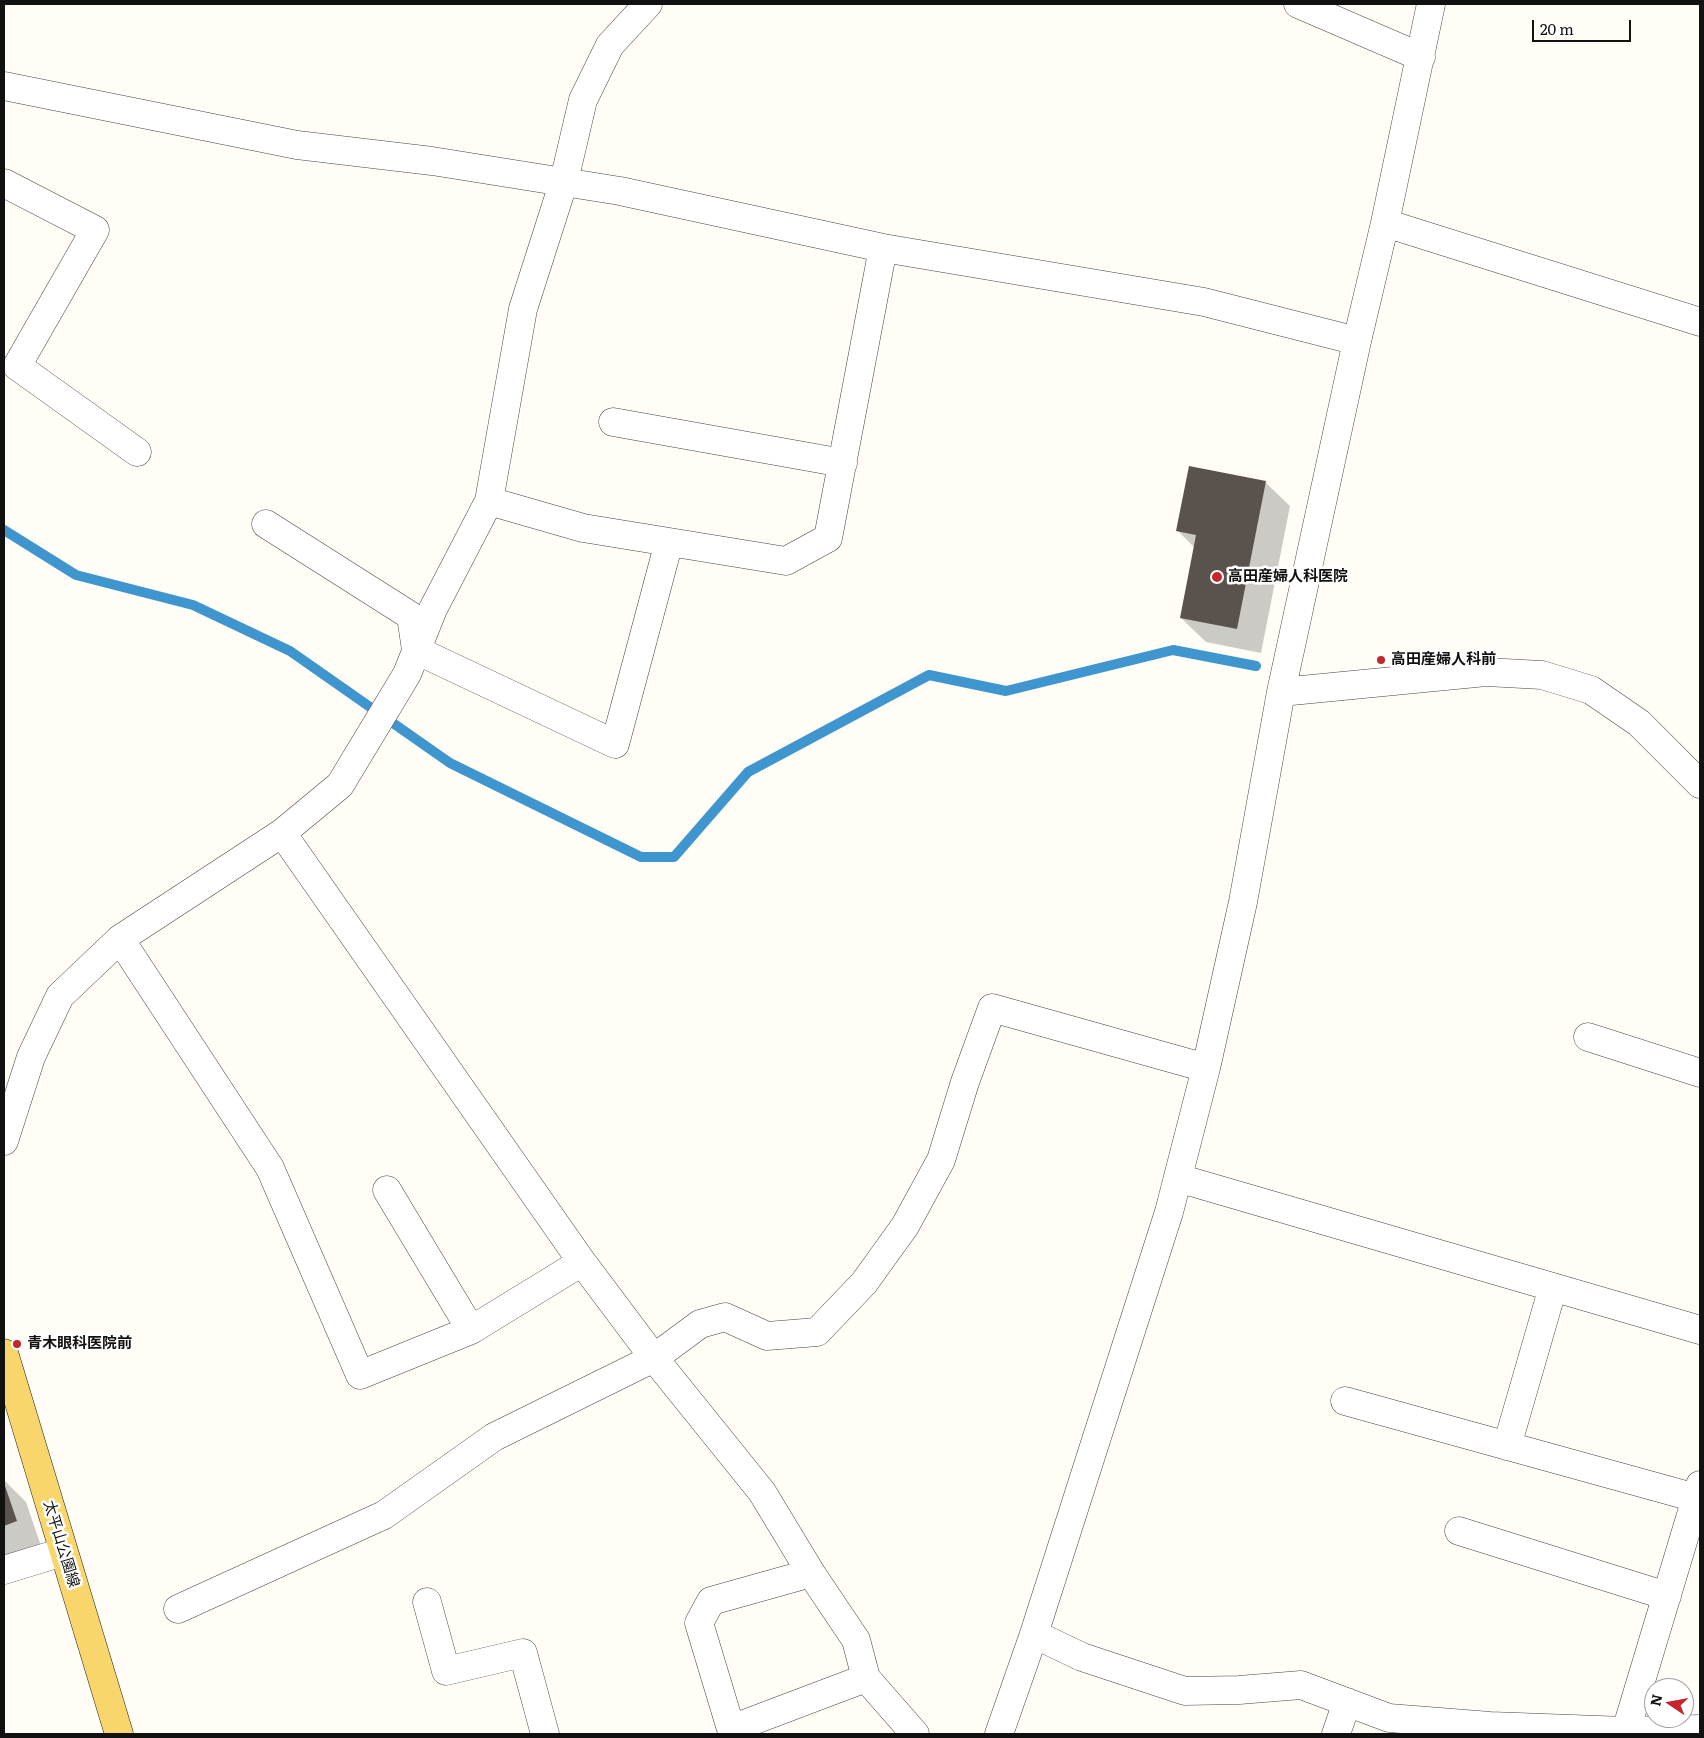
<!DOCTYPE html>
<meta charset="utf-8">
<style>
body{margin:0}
#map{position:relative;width:1704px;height:1738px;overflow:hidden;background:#fffdf5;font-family:Literata,serif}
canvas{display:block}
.frame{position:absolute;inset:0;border:5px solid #111;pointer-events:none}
.north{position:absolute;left:1644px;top:1678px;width:50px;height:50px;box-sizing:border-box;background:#fff;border:1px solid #a0a0a0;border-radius:50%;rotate:282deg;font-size:14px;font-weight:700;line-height:20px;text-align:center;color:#111}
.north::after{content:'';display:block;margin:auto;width:18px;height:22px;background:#c4262e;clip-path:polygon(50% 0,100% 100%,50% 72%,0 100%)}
.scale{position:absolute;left:1532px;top:20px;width:99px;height:22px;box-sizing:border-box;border:2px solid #111;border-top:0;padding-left:6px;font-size:15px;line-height:18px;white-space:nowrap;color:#111;-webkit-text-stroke:4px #fff;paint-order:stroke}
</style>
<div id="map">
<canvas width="1704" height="1738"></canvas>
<div class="frame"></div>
<div class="north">N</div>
<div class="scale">20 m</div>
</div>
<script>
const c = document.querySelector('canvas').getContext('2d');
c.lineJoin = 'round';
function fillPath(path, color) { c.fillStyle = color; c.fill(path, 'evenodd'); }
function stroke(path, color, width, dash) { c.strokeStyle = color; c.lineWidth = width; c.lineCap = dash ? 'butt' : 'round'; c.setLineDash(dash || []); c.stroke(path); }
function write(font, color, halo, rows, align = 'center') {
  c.font = font + ' Literata,"Noto Sans JP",serif'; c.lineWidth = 5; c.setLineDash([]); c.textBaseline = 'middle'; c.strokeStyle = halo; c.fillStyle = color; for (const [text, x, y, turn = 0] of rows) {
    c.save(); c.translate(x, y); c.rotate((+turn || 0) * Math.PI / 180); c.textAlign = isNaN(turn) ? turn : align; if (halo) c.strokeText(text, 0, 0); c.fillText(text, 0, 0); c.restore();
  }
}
fillPath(new Path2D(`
 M1265,482L1290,506L1261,653L1206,642L1181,618L1195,548L1178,531Z
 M4,1480L26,1502L41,1546L4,1559Z`), '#0003');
stroke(new Path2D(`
 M4,530L76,575L193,605L290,651L450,763L641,857H674L748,772L929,675L1006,691L1173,650L1256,666`), '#3f96cf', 10);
fillPath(new Path2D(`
 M1189,466L1266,481L1237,629L1180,618L1196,535L1176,531Z
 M4,1483L17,1521L4,1526Z`), '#5a524d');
const minor = new Path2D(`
 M1298,4L1421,57
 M4,86L297,145L432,161L620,191L883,248L1204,302L1357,341
 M4,183L95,230L17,366L137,452
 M1385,223L1700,322
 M613,422L843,463
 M489,501L583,528L786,561L828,538L883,248
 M266,524L411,616L416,650L615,744L669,542
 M1281,692L1486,672L1542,675L1591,690L1639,723L1700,784
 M282,833L340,785L407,674L433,609L489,501L523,309L564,181L583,100L610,45L648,4
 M120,939L270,1168L360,1375L471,1330L582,1262
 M1588,1037L1700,1073
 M4,1141L31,1057L60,996L120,939L282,833L582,1262L654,1358L762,1492L811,1573L856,1640L866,1678L915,1734
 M1178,1178L1700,1330
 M387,1190L471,1330
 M1345,1401L1696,1498
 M1507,1446L1553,1287
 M1459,1531L1667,1596
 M4,1570L63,1552
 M811,1573L711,1601L699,1623L731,1729L866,1678
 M427,1602L446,1671L523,1653L545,1734
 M178,1609L384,1515L494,1437L654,1358L700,1324L725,1317L767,1336L817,1332L864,1283L905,1226L941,1160L965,1082L992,1008L1206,1068
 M1034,1634L1082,1657L1185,1691L1239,1690L1301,1685L1389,1718L1490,1726L1626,1731L1700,1729
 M999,1734L1034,1634L1169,1212L1206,1068L1243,902L1281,692L1357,341L1385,223L1431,4
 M1336,1734L1347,1702
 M1625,1734L1700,1485`);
const major = new Path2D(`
 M4,1353L119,1734`);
stroke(minor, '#444', 29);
stroke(major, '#222', 29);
stroke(minor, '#fff', 28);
stroke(major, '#f9d66b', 28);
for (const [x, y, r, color] of [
 [1217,577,6,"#c4262e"],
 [1381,660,5,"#c4262e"],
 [17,1344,5,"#c4262e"]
]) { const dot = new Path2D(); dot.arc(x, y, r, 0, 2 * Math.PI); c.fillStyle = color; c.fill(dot); stroke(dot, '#fff', 2); }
write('bold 15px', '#111', '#fff', [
 ["高田産婦人科医院",1228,577],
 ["高田産婦人科前",1391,660],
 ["青木眼科医院前",27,1344]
], 'left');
write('15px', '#111', '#fff', [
 ["太平山公園線",61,1544,73]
]);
</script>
